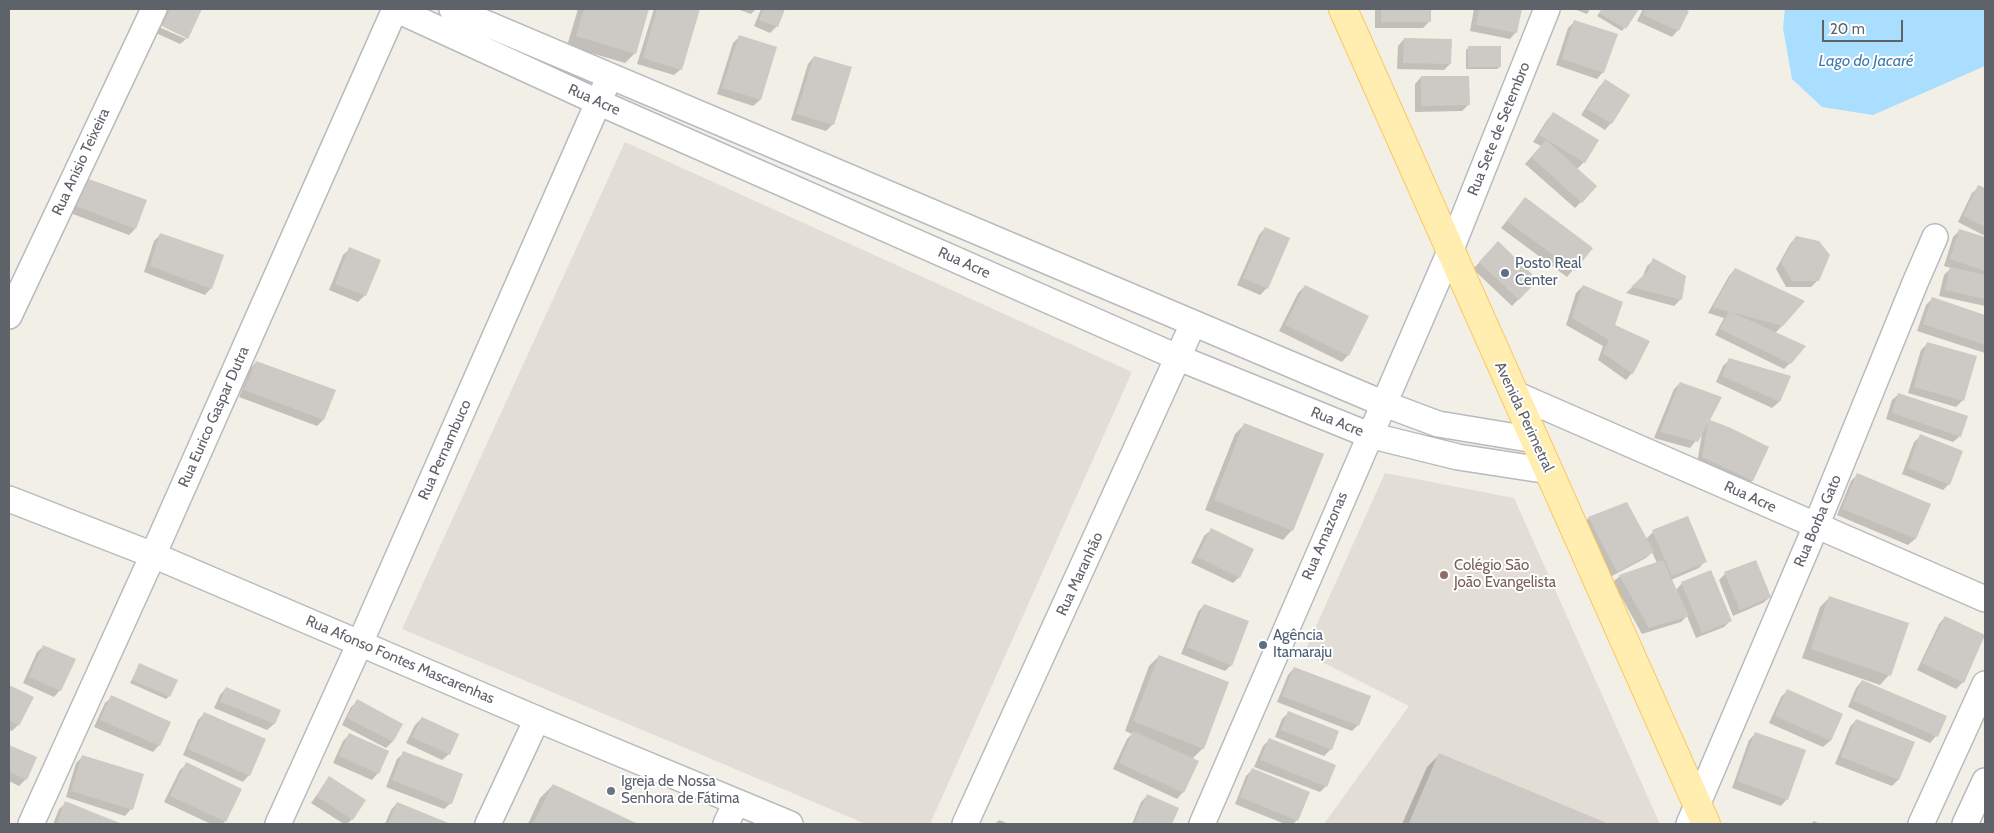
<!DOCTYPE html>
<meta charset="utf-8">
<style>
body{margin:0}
#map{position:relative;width:1994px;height:833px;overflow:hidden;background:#f2efe7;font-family:Cabin,sans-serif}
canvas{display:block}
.frame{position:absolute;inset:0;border:10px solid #5e6369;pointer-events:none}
.scale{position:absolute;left:1822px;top:20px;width:81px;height:22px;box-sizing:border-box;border:2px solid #5e6369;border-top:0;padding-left:6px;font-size:15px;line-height:18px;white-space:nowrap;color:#5e6369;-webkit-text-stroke:4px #fff;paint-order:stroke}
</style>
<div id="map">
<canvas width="1994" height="833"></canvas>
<div class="frame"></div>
<div class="scale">20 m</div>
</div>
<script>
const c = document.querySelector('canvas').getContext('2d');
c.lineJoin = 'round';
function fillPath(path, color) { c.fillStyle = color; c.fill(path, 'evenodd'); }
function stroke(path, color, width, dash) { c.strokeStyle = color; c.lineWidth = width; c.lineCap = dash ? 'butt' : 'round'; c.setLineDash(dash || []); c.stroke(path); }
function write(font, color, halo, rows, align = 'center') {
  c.font = font + ' Cabin,sans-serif'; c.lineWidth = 4; c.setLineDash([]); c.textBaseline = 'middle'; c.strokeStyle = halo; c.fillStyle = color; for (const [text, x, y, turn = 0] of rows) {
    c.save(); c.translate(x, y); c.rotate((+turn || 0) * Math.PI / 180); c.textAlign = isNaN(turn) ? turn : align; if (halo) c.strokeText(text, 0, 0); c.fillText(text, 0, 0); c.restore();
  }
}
fillPath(new Path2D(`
 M625,142L1132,372L930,824H866L402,629Z
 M1385,473L1514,498L1659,822L1658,824H1324L1409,706L1304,653Z`), '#e2ded6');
fillPath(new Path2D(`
 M1785,9H1985V66L1873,115L1822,107L1792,79L1783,28Z`), '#aadeff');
fillPath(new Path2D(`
 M168,9H201L186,39V36L160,24Z
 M578,9H648L635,53L625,63L567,46Z
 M654,9H698L681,69L674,75L637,64Z
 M737,9H756L751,14Z
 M761,9H784L777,26L770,33L754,26Z
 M1375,9H1429V22L1423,28H1375Z
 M1474,9H1521L1516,32L1510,39L1470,31Z
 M1574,9H1590L1587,14Z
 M1602,9H1638L1622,31L1597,16Z
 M1643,9H1681L1687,11L1678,30L1672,37L1637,21Z
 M1575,21L1603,72L1597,79L1556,65L1568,28Z
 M159,27L186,39L180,44L156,33Z
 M739,37L776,48L760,100L753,106L717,94L733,43Z
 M1404,39L1450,64L1444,70L1397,69L1398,46Z
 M1469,47L1500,67L1497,69H1466V50Z
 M814,57L833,124L826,131L791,120L808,64Z
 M1421,77L1469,104L1462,111L1415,112V84Z
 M1605,81L1611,123L1605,130L1581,115L1599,87Z
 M1553,114L1597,141L1584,162L1577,169L1581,202L1575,208L1525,164L1541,146L1533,142L1547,120Z
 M86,179L135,229L129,235L70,213Z
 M1979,187L1984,189L1985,187V236L1958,222L1972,193Z
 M1525,198L1591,248L1567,277L1501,228Z
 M1265,228L1267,288L1260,295L1237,285L1259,235Z
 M1960,230L1985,238V306L1939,296L1944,275L1951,268L1944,266L1953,237Z
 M160,235L211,288L205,295L144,272L154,241Z
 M1796,237L1818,280L1811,287H1786L1776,269L1790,244Z
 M1498,243L1537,280L1512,306L1473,269Z
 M350,249L365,295L358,302L329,290L343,255Z
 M1654,260L1684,277L1680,300L1674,306L1626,293L1642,278L1647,266Z
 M1735,269L1782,326L1775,333L1790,363L1784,369L1715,335L1724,318L1708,313L1729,276Z
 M1305,286L1348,355L1342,362L1279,331L1298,293Z
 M1583,286L1613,325L1648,342L1632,373L1626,380L1598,360L1603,346L1566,325L1576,293Z
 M1932,299L1985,316V353L1917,331L1926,305Z
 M1927,344L1963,400L1956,407L1908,393L1921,350Z
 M1730,359L1789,377L1779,402L1772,408L1716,382L1723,366Z
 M256,362L323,420L317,426L239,397L250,369Z
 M1680,383L1708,421L1767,447L1752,481L1745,487L1697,464L1702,433L1690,448L1654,438L1674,389Z
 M1899,394L1960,436L1953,442L1886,419L1892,400Z
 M1245,424L1292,530L1283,540L1205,510L1235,434Z
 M1921,436L1949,484L1943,490L1902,474L1914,442Z
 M1858,474L1929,504L1915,539L1908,545L1837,515L1851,481Z
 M1589,518L1646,539L1653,532L1705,561L1699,568L1671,580L1676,590L1682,583L1731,620L1724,627L1696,638L1687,616L1681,622L1642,634L1613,582L1620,576L1657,563L1652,552L1646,558L1610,577L1582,524Z
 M1211,530L1239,577L1233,583L1191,563L1204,536Z
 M1725,574L1770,597L1763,603L1733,616L1719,580Z
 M1830,597L1889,675L1880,685L1802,658L1820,607Z
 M1204,605L1231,665L1225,671L1181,654L1198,612Z
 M1945,617L1963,682L1956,689L1917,670L1939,624Z
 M44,646L60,690L54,697L23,683L37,652Z
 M1159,656L1203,748L1192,759L1183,792L1177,799L1113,769L1127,739L1132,734L1125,731L1149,666Z
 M140,665L169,696L166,699L130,683Z
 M1294,668L1358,725L1352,731L1277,702L1288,675Z
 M1862,681L1936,736L1930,743L1848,707L1856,688Z
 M9,686L32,698L18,725L12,731L9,730Z
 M226,688L279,711L274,724L267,730L214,708L220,695Z
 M1787,691L1841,715L1830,741L1823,747L1769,723L1781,697Z
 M112,697L159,745L153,752L94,727L105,703Z
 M358,701L401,725L392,742L386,748L342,725L351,707Z
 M205,713L249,775L243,782L183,755L198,720Z
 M1288,713L1331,749L1324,756L1275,737L1282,719Z
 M422,718L449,754L442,760L406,743L415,725Z
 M1856,720L1913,743L1898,780L1892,786L1835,764L1850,727Z
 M1756,733L1787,799L1781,806L1732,788L1749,740Z
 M349,735L378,773L372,780L333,763L343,741Z
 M1269,740L1326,786L1320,792L1254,767L1263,746Z
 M9,746L35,758L26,779L19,786L9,781Z
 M404,753L451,803L444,809L386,787L397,759Z
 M1439,755L1605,824H1402L1427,767Z
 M83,756L131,809L125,816L66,797L76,763Z
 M187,764L241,790L223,824H211L164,802L180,770Z
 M1252,770L1297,820L1293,824H1285L1235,804L1246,776Z
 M330,777L352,819L347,824H344L311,803Z
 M553,785L635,824H528L540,798Z
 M1147,796L1178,808L1171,824H1132L1141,802Z
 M66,803L119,824H53L59,809Z
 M397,803L447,824H385L391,810Z
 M999,820L1009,824H995Z
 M1814,821L1820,824H1811Z`), '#0003');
fillPath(new Path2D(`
 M170,9H202L188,39L162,26Z
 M584,9H649L636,54L576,36Z
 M657,9H700L682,70L643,58Z
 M764,9H785L778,27L759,20Z
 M1381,9H1431V22H1381Z
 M1479,9H1522L1517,33L1476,25Z
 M1602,9H1639L1626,29L1599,13Z
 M1645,9H1684L1689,11L1679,31L1643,15Z
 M1574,20L1618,34L1604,73L1562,59Z
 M739,35L777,47L761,100L722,88Z
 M1404,38L1452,39L1451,64L1403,63Z
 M1468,46H1501V67H1468Z
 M814,56L852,67L834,125L796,114Z
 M1421,76H1469L1470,105L1421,106Z
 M1605,79L1630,95L1612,124L1587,109Z
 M1553,112L1599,140L1585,163L1539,135Z
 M1546,140L1597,186L1582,203L1531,157Z
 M86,178L147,200L136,229L75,206Z
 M1978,185L1985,188V227L1963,216Z
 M1525,197L1593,248L1575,271L1507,221Z
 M1265,227L1290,238L1268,289L1243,278Z
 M1959,229L1985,237V271L1950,259Z
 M160,233L224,255L212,289L150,266Z
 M1796,236L1819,241L1830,255L1819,281H1792L1781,262Z
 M1498,241L1538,280L1519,300L1479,262Z
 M349,247L381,260L366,296L335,284Z
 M1653,258L1686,276L1682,300L1631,287L1648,271Z
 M1950,267L1985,275V299L1945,290Z
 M1735,268L1805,301L1783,326L1713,307Z
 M1305,285L1369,316L1349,356L1285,325Z
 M1583,285L1623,302L1615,325L1650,341L1633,374L1603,353L1609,340L1572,318Z
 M1932,297L1985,315V345L1923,324Z
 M1729,311L1806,346L1791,364L1720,329Z
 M1927,342L1977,356L1964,401L1914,387Z
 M1729,358L1791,376L1780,402L1722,376Z
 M256,361L336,390L324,420L244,390Z
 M1680,382L1722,397L1710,420L1731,428L1769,447L1753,481L1702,457L1708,423L1698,442L1660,432Z
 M1898,393L1968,416L1961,437L1892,413Z
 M1244,423L1324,454L1293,531L1214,500Z
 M1920,434L1963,451L1950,485L1908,468Z
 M1857,473L1931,504L1916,539L1842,509Z
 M1627,502L1654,552L1617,572L1588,517Z
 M1688,516L1707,562L1672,576L1652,530Z
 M1211,528L1254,549L1240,578L1197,557Z
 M1663,560L1689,616L1649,628L1619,575Z
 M1756,560L1771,597L1740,610L1724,572Z
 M1711,570L1732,621L1702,633L1681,582Z
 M1829,596L1909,623L1891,676L1811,649Z
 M1204,604L1249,621L1232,666L1187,647Z
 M1945,616L1985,635L1964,683L1922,663Z
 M43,645L76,659L61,691L29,677Z
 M1159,655L1229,682L1204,749L1133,721Z
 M139,663L178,680L170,697L132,680Z
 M1294,667L1371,696L1359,726L1282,696Z
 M1862,680L1947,716L1938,737L1853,701Z
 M9,685L34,697L19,726L9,720Z
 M226,687L281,710L275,724L220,702Z
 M1787,689L1843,714L1831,741L1775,716Z
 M111,695L171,722L160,746L100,720Z
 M357,699L403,724L393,742L347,718Z
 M1288,711L1339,731L1332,750L1281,730Z
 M204,712L266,739L250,776L188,749Z
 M422,717L459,734L450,755L412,737Z
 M1856,719L1915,742L1899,780L1841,757Z
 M1133,731L1199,761L1184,793L1119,763Z
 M1755,732L1806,750L1788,800L1737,781Z
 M349,733L389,751L379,774L339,756Z
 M1269,738L1336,765L1327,787L1260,760Z
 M9,745L37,757L27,780L9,772Z
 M403,751L463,774L452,804L392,780Z
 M1439,753L1609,824H1413L1409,823Z
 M82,755L144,774L133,810L71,791Z
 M186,762L242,789L226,822L170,796Z
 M1252,768L1310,792L1298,821L1240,797Z
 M329,776L366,800L353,820L316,796Z
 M553,784L638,824H533Z
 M1147,794L1179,808L1172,824H1134Z
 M65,801L122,824L57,823Z
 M397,802L451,824H388Z`), '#cdc9c4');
const street = new Path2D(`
 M395,9L600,103L1179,358L1369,435L1458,457L1549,471
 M452,9L1382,403L1438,424L1535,440
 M9,316L154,9
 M1515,394L1985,599
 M9,499L153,555L537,719L790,824
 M31,824L153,555L395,9
 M278,824L360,643L605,87
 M488,824L537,719
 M726,824L736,802
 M965,824L1193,324
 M1202,824L1451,249L1547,9
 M1689,824L1816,526L1915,283L1935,237
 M1921,824L1985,684
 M1965,824L1985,781`);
const primary = new Path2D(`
 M1343,9L1706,824`);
stroke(street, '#b7babf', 28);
stroke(primary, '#fcc456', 30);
stroke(street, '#fff', 25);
stroke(primary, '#ffeeaf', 28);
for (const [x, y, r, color] of [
 [1505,273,5,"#5c6f8a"],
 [1444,575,5,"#8d6e63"],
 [1263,645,5,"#5c6f8a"],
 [611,791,5,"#6b7280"]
]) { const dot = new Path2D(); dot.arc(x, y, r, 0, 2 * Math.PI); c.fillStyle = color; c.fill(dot); stroke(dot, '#fff', 2); }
write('15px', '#5e6369', '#fff', [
 ["Rua Acre",594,100,24],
 ["Rua Sete de Setembro",1499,129,-68],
 ["Rua Anisio Teixeira",81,162,-65],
 ["Rua Acre",964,263,24],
 ["Rua Eurico Gaspar Dutra",214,417,-66],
 ["Avenida Perimetral",1524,417,65],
 ["Rua Acre",1337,422,22],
 ["Rua Pernambuco",445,450,-66],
 ["Rua Acre",1750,497,24],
 ["Rua Borba Gato",1818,521,-67],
 ["Rua Amazonas",1325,536,-67],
 ["Rua Maranhão",1080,574,-65],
 ["Rua Afonso Fontes Mascarenhas",400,660,23]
]);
write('15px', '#4e5e75', '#fff', [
 ["Posto Real",1515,264],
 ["Center",1515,281],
 ["Agência",1273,636],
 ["Itamaraju",1273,653]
], 'left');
write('15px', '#785e54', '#fff', [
 ["Colégio São",1454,566],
 ["João Evangelista",1454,583]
], 'left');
write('15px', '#5b616d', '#fff', [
 ["Igreja de Nossa",621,782],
 ["Senhora de Fátima",621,799]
], 'left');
write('italic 16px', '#3b7ab1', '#fff', [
 ["Lago do Jacaré",1866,61]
]);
</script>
